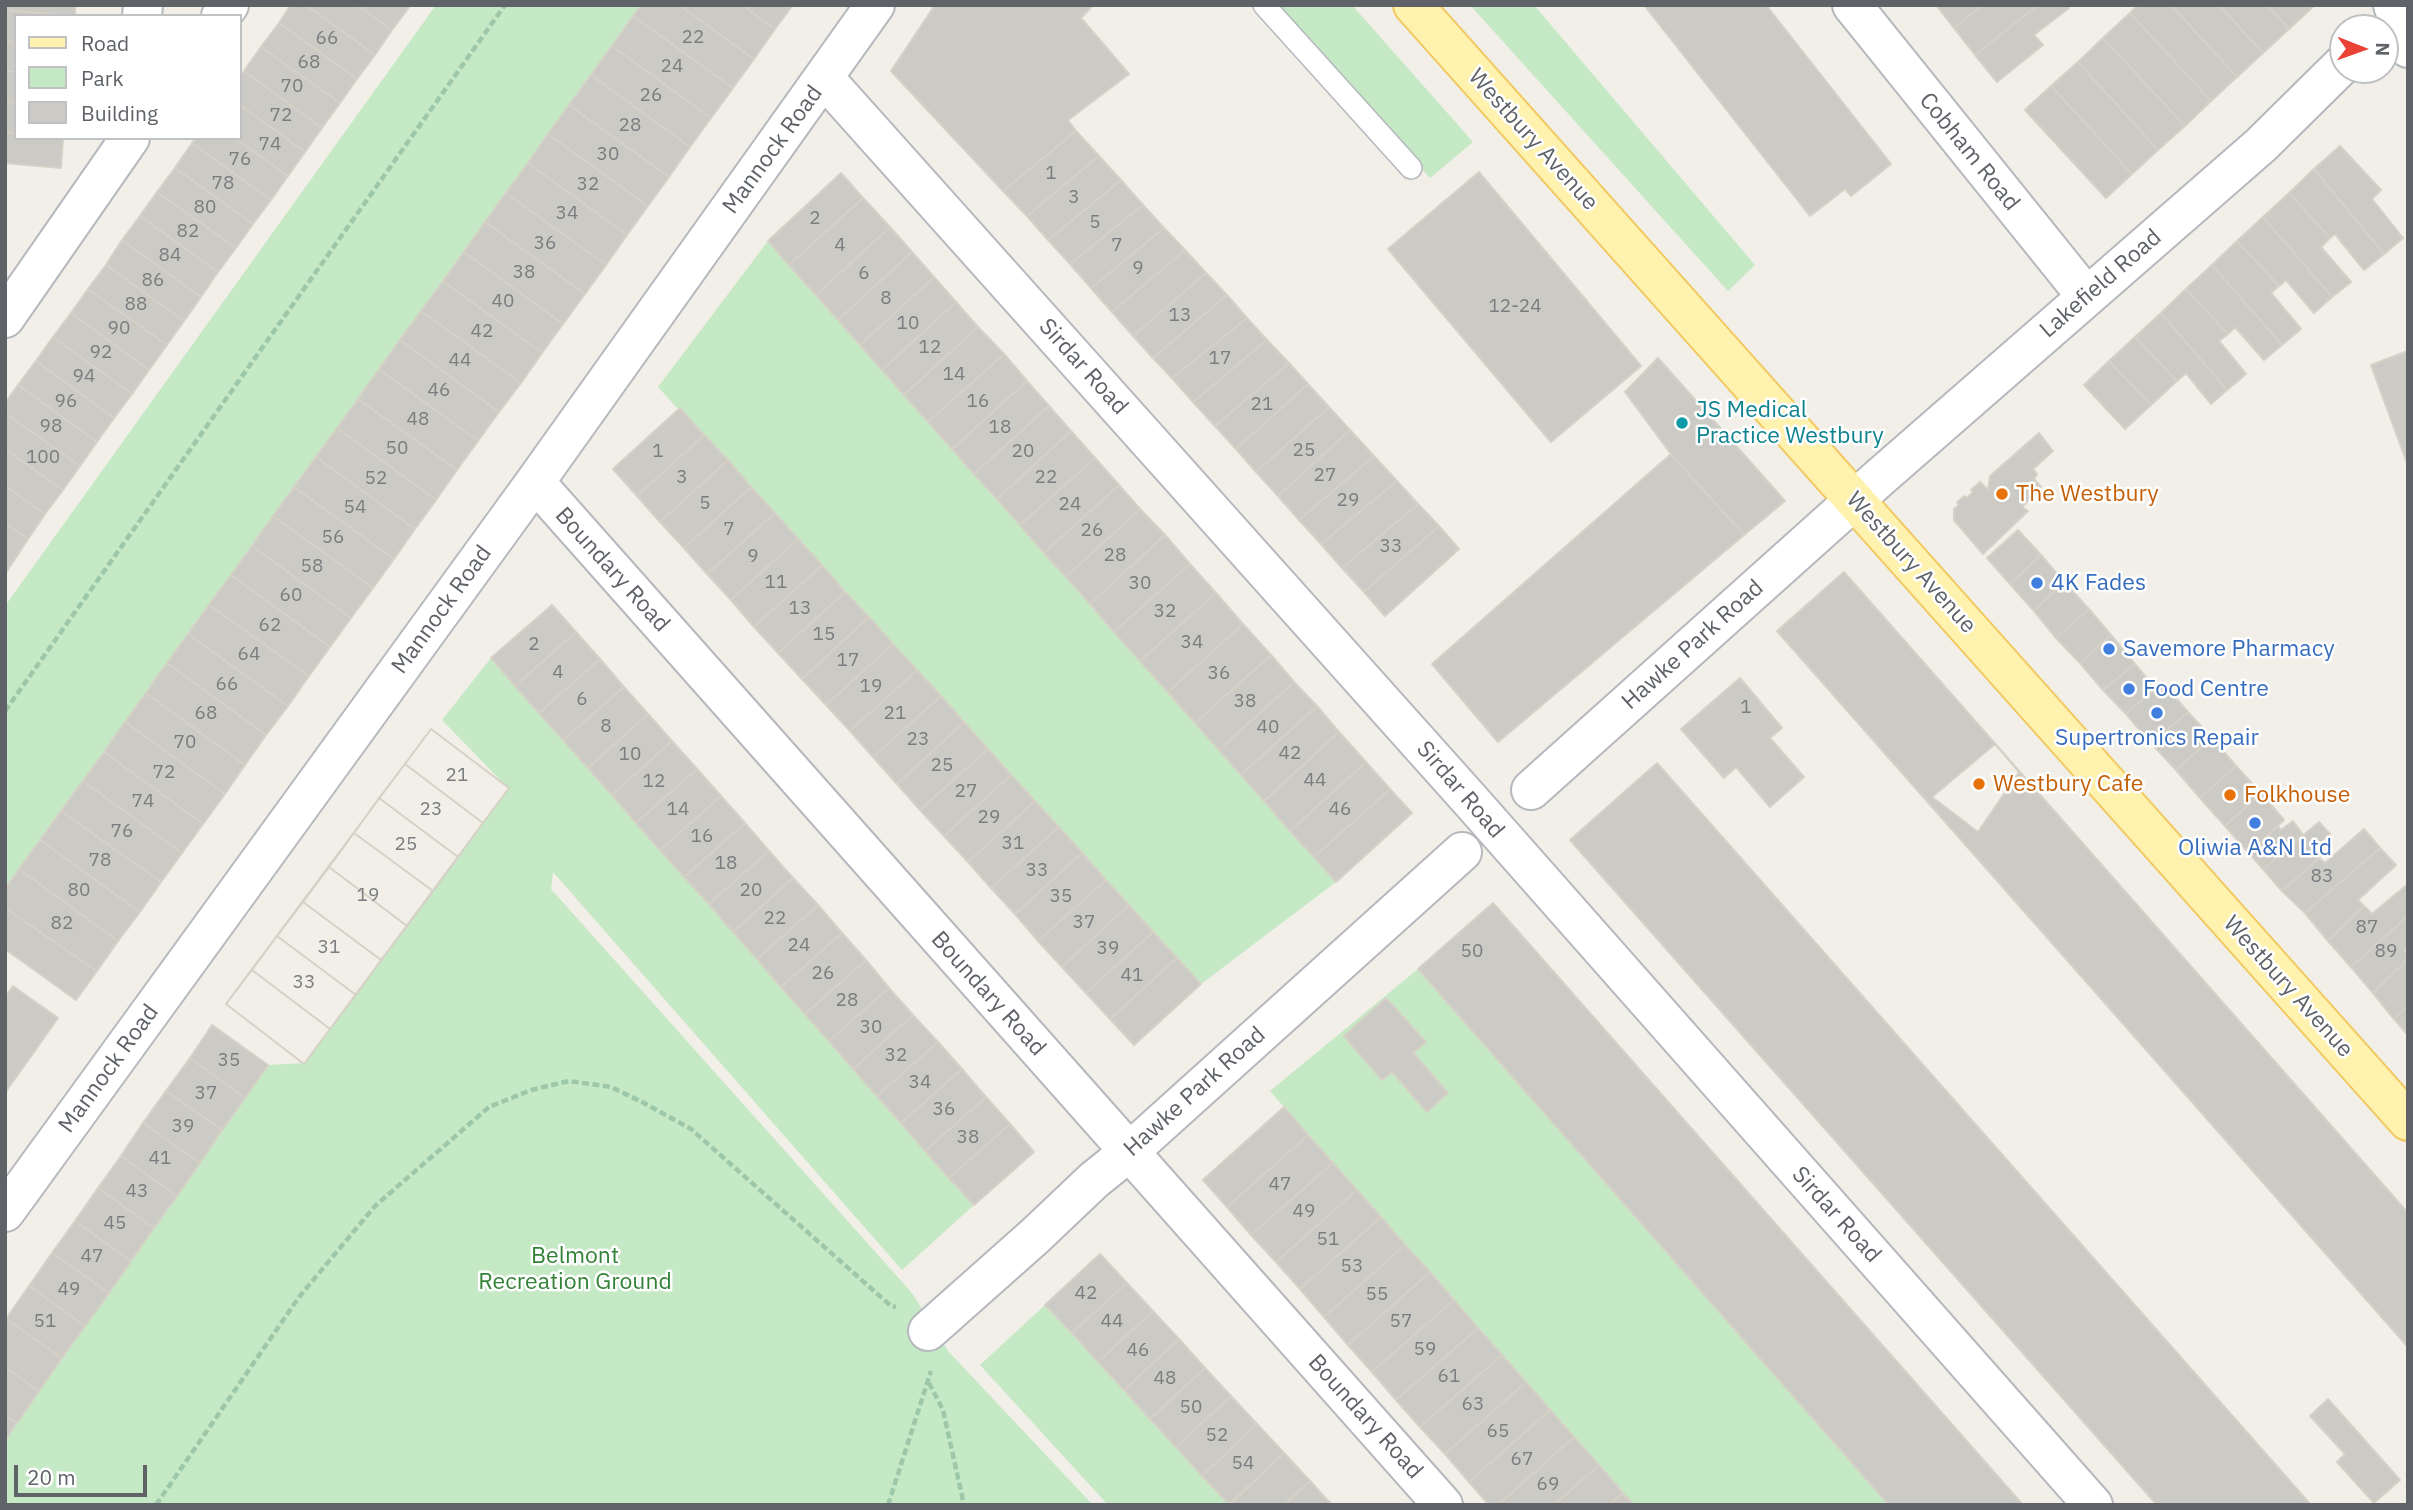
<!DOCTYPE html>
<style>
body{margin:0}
#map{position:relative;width:2413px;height:1510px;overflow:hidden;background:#f1efe8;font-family:"IBM Plex Sans",sans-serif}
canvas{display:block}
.frame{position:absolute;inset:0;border:7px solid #5f6368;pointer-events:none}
.legend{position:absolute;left:14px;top:14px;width:228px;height:126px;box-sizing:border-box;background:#fff;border:2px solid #bfc1c3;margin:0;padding:9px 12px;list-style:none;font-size:21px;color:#5f6368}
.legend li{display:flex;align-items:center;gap:14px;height:35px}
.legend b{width:35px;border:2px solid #bfc1c3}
.north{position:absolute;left:2329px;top:14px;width:70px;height:70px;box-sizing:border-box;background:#fff;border:2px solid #bfc1c3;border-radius:50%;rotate:91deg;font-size:19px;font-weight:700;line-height:28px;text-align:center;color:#5f6368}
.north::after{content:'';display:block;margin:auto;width:24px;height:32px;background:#ea4335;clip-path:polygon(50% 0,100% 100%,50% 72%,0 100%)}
.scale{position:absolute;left:14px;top:1465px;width:133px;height:32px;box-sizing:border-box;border:4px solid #5f6368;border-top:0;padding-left:9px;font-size:21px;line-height:24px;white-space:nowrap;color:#5f6368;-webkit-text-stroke:5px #fff;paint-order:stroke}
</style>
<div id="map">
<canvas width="2413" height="1510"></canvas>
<div class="frame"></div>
<ul class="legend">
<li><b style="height:9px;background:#fff2af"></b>Road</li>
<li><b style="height:19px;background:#c5e8c5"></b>Park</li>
<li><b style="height:19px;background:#cccac5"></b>Building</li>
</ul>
<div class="north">N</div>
<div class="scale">20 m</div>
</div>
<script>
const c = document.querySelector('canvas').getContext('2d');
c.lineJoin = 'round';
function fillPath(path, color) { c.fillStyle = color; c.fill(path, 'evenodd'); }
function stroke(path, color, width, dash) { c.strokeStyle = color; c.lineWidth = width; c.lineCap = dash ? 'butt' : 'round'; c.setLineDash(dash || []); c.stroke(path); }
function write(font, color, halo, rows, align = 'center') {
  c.font = font + ' "IBM Plex Sans",sans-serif'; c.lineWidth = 5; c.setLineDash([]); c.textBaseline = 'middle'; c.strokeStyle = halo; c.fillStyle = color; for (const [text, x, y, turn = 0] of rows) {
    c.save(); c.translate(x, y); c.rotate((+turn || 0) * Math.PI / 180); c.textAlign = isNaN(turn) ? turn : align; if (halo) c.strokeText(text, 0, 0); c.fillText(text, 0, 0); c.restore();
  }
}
fillPath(new Path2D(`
 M436,5H641L5,889V606Z
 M1277,5H1352L1473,142L1430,178Z
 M1470,5H1534L1755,265L1728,291Z
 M768,241L1336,882L1201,984L658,387Z
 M491,658L974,1205L902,1270L553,872L551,889L912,1293L948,1351L1093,1505H5V1439L268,1065L305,1063L509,789L442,720Z
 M1418,969L1889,1505H1634L1270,1091Z
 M1045,1305L1229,1505H1108L980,1365Z`), '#c5e8c5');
const building = new Path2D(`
 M5,5H75V16L5,10Z
 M291,5H306L375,55L357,79L279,23Z
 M306,5H357L392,30L375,55Z
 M357,5H408L410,6L392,30Z
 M641,5H679L754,59L733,88L633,16Z
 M679,5H742L775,29L754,59Z
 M742,5H793L775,29Z
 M935,5H1093L1081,18L1129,74L1068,120L1076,131L1003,191L891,71Z
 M1644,5H1766L1891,164L1851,196L1845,189L1810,216Z
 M1936,5H1982L1954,28Z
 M1982,5H2038L1975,55L1954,28Z
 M2038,5H2067L2069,8L2034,35L2043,45L1997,82L1975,55Z
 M2138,5H2171L2237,77L2211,101L2130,13Z
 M2171,5H2219L2263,53L2237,77Z
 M2219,5H2267L2289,29L2263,53Z
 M2267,5H2315L2289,29Z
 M5,10L70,16H16V42L5,41Z
 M2130,13L2211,101L2185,126L2103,38Z
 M633,16L733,88L711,118L612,46Z
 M279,23L357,79L340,103L261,47Z
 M2103,38L2185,126L2158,150L2078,62Z
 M5,41L16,42V72L5,71Z
 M612,46L711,118L690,147L591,75Z
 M261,47L340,103L322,128L244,71Z
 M2078,62L2158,150L2132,174L2051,86Z
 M5,71L16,72V103L5,102Z
 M244,71L322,128L305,152L240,105V77Z
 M591,75L690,147L669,177L569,105Z
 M2051,86L2132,174L2106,198L2025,110Z
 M5,102L16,103V133L5,132Z
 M240,105L305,152L288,176L235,138H240Z
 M569,105L669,177L648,206L548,134Z
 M1076,131L1099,156L1027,216L1003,191Z
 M5,132L16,133V138H63L61,168L5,163Z
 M548,134L648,206L627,235L528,163Z
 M196,138H235L288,176L271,200L192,143Z
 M192,143L271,200L253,224L175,168Z
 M2340,146L2381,190L2372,199L2403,238L2384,254L2314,169Z
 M1099,156L1121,180L1048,240L1027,216Z
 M528,163L627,235L606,265L506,193Z
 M175,168L253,224L236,248L157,192Z
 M2314,169L2384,254L2364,270L2335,234L2330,238L2289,193Z
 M1479,172L1641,366L1551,442L1388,249Z
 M841,173L863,198L789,265L768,241Z
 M1121,180L1143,205L1070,264L1048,240Z
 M157,192L236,248L218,272L140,216Z
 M506,193L606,265L585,294L485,222Z
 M2289,193L2330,238L2321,247L2351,282L2332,297L2263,217Z
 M863,198L890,227L816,295L789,265Z
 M1143,205L1164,228L1091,288L1070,264Z
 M140,216L218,272L201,297L122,240Z
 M2263,217L2332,297L2314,313L2286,280L2279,286L2237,241Z
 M485,222L585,294L563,324L464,252Z
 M890,227L912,252L838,320L816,295Z
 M1164,228L1185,250L1112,312L1091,288Z
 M122,240L201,297L184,321L106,265Z
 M2237,241L2279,286L2271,293L2301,329L2282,345L2212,265Z
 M1185,250L1206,273L1133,336L1112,312Z
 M464,252L563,324L542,353L443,281Z
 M912,252L934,277L860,345L838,320Z
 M106,265L184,321L167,345L88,289Z
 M2212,265L2282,345L2264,360L2235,327L2228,334L2186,289Z
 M1206,273L1227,295L1153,358L1133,336Z
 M934,277L956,302L882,370L860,345Z
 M443,281L542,353L521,383L421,311Z
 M88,289L167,345L149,370L71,313Z
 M2186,289L2228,334L2219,341L2246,374L2227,390L2161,313Z
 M1227,295L1247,318L1172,378L1153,358Z
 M956,302L978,327L904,395L882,370Z
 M421,311L521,383L499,412L400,340Z
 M71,313L149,370L132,394L53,337Z
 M2161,313L2227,390L2211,404L2186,373L2177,381L2135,337Z
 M1247,318L1267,340L1193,402L1172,378Z
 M978,327L1004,354L928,422L904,395Z
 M53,337L132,394L114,418L36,361Z
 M2135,337L2177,381L2151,405L2109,361Z
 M400,340L499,412L478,441L379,369Z
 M1267,340L1289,363L1215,426L1193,402Z
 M2408,351V466L2371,365Z
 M1004,354L1027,381L952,449L928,422Z
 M1658,358L1785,501L1744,535L1671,454L1625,392Z
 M36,361L114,418L97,442L18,385Z
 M2109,361L2151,405L2125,429L2084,385Z
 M1289,363L1308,384L1236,449L1215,426Z
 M379,369L478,441L457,470L358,399Z
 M1027,381L1049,406L974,474L952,449Z
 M1308,384L1329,407L1256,472L1236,449Z
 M18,385L97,442L80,466L5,413V403Z
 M358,399L457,470L436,500L337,428Z
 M1049,406L1071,431L997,499L974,474Z
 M1329,407L1350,430L1278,496L1256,472Z
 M680,408L704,435L637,496L613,469Z
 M5,413L80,466L63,490L5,449Z
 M337,428L436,500L415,529L316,457Z
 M1350,430L1374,456L1299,520L1278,496Z
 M1071,431L1095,458L1020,525L997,499Z
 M2039,433L2053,451L2033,469L2037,474L2034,479L2041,487L2022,507L2028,511L1983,554L1954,520V509L1959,505L1957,502L1965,496L1967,498L1973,492L1971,490L1980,482L1988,490L1990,476Z
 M704,435L728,460L660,522L637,496Z
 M5,449L63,490L45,514L5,486Z
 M1671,454L1744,535L1498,742L1432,664Z
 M1374,456L1397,481L1321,544L1299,520Z
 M316,457L415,529L394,559L294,487Z
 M1095,458L1119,485L1044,553L1020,525Z
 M728,460L751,487L684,548L660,522Z
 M1397,481L1418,504L1342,568L1321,544Z
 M1119,485L1140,509L1066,577L1044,553Z
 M5,486L45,514L28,539L5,523Z
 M294,487L394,559L373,588L273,516Z
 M751,487L775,513L707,574L684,548Z
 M1418,504L1439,526L1364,592L1342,568Z
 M1140,509L1165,535L1090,604L1066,577Z
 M775,513L798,539L731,600L707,574Z
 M273,516L373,588L351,618L252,546Z
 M5,523L28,539L7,571L5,569Z
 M1439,526L1459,549L1385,616L1364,592Z
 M2018,530L2041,555L2010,584L1987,558Z
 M1165,535L1190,564L1114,632L1090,604Z
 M798,539L822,565L754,627L731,600Z
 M252,546L351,618L330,647L231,575Z
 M2041,555L2064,582L2034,611L2010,584Z
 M1190,564L1216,593L1140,661L1114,632Z
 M822,565L845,592L778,653L754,627Z
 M1844,572L2408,1213V1347L1777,631Z
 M231,575L330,647L309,676L209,605Z
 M2064,582L2089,609L2056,638L2034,611Z
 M845,592L869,617L802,679L778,653Z
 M1216,593L1243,624L1168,692L1140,661Z
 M209,605L309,676L288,706L188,634Z
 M552,605L576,632L515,686L491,658Z
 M2089,609L2111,635L2080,663L2056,638Z
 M869,617L893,644L826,705L802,679Z
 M1243,624L1271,655L1195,723L1168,692Z
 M576,632L600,659L539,713L515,686Z
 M188,634L288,706L266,735L167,663Z
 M2111,635L2135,664L2103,690L2080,663Z
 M893,644L917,670L850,731L826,705Z
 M1271,655L1294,682L1219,750L1195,723Z
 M600,659L624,687L563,740L539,713Z
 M167,663L266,735L245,765L146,693Z
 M2135,664L2155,688L2126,714L2103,690Z
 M917,670L941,696L873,757L850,731Z
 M1740,678L1782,728L1770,738L1804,777L1770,807L1736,767L1724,778L1681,729Z
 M1294,682L1317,706L1241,775L1219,750Z
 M2162,682L2188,712L2151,743L2126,714Z
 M624,687L648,714L588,768L563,740Z
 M146,693L245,765L225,794L125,722Z
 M941,696L964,722L897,784L873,757Z
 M1317,706L1339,732L1264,801L1241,775Z
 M2188,712L2212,738L2176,770L2151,743Z
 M648,714L672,741L612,795L588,768Z
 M125,722L225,794L203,824L104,752Z
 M964,722L988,749L920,810L897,784Z
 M431,729L509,788L304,1064L226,1004Z
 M431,729L509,788L483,823L405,764Z
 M1339,732L1366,762L1290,831L1264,801Z
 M2212,738L2236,766L2200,798L2176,770Z
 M672,741L697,769L636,823L612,795Z
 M1995,744L2019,772L1978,832L1932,797Z
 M988,749L1011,775L944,836L920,810Z
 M104,752L203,824L182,853L83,781Z
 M1366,762L1390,789L1314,857L1290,831Z
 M1657,763L2311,1505H2157L1570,840Z
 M405,764L483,823L458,857L379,798Z
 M2236,766L2261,793L2225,826L2200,798Z
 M697,769L721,796L660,850L636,823Z
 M1011,775L1035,801L968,862L944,836Z
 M83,781L182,853L161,882L61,811Z
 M1390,789L1412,813L1336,882L1314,857Z
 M2261,793L2284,820L2249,853L2225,826Z
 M721,796L745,823L684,877L660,850Z
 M379,798L458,857L433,891L354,833Z
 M1035,801L1059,827L991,888L968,862Z
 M61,811L161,882L140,912L40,840Z
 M2293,821L2303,835L2263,869L2249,853L2278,826L2281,830Z
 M2319,822L2330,834L2314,848L2320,855L2319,858L2282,891L2263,869Z
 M745,823L769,851L709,904L684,877Z
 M1059,827L1082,853L1015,914L991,888Z
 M2364,829L2380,848L2305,913L2282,891L2319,858L2325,863Z
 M354,833L433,891L407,926L329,867Z
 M40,840L140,912L118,941L19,869Z
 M2380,848L2396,865L2358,900L2364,906L2328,941L2305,913Z
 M769,851L793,878L733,932L709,904Z
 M1082,853L1106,880L1038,941L1015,914Z
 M329,867L407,926L381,960L303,902Z
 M19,869L118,941L97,971L5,908V889Z
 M793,878L818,905L757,959L733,932Z
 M1106,880L1129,905L1062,967L1038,941Z
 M2408,884V916L2351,967L2328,941L2364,906L2372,914Z
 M303,902L381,960L356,995L277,936Z
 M1493,903L2023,1505H1889L1418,969Z
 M818,905L842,933L781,987L757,959Z
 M1129,905L1153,932L1086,993L1062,967Z
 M5,908L97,971L76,1000L5,949Z
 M2408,916V946L2404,950L2408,959L2373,993L2351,967Z
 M1153,932L1177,958L1110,1019L1086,993Z
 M842,933L866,960L805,1014L781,987Z
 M277,936L356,995L330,1029L252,970Z
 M1177,958L1201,984L1134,1045L1110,1019Z
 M2408,959V1006L2394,1019L2373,993Z
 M866,960L889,988L829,1041L805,1014Z
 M252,970L330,1029L304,1064L226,1004Z
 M13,986L58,1018L5,1093V997Z
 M889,988L913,1015L853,1069L829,1041Z
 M1386,998L1426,1042L1413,1053L1448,1093L1427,1112L1392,1072L1382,1080L1344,1036Z
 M2408,1006V1035L2394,1019Z
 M913,1015L938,1042L877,1096L853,1069Z
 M212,1025L268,1065L245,1098L190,1058Z
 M938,1042L962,1069L901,1123L877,1096Z
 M190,1058L245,1098L222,1130L166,1091Z
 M962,1069L986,1097L925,1151L901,1123Z
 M166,1091L222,1130L200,1163L143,1123Z
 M986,1097L1010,1124L949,1178L925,1151Z
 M1284,1107L1308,1135L1227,1207L1203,1180Z
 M143,1123L200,1163L177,1196L121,1156Z
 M1010,1124L1034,1152L974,1205L949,1178Z
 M1308,1135L1333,1163L1251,1235L1227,1207Z
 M121,1156L177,1196L154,1228L98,1188Z
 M1333,1163L1357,1190L1276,1262L1251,1235Z
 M98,1188L154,1228L131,1261L75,1221Z
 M1357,1190L1381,1217L1300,1289L1276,1262Z
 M1381,1217L1405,1245L1324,1317L1300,1289Z
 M75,1221L131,1261L109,1293L52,1253Z
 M1405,1245L1430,1272L1348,1345L1324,1317Z
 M52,1253L109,1293L85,1326L29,1286Z
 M1100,1254L1127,1283L1072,1333L1045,1305Z
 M1430,1272L1454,1300L1372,1372L1348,1345Z
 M1127,1283L1153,1311L1098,1362L1072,1333Z
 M29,1286L85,1326L62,1358L6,1319Z
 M1454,1300L1478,1328L1396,1400L1372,1372Z
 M1153,1311L1179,1339L1124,1390L1098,1362Z
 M6,1319L62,1358L39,1391L5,1367Z
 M1478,1328L1502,1355L1420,1427L1396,1400Z
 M1179,1339L1205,1368L1150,1419L1124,1390Z
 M1502,1355L1526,1382L1445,1454L1420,1427Z
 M5,1367L39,1391L17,1423L5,1415Z
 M1205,1368L1231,1396L1176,1447L1150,1419Z
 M1526,1382L1550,1410L1469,1482L1445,1454Z
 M1231,1396L1257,1424L1202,1476L1176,1447Z
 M2328,1399L2400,1480L2374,1503L2337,1462L2345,1454L2310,1416Z
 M1550,1410L1574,1437L1498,1505H1489L1469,1482Z
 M5,1415L17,1423L5,1440Z
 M1257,1424L1284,1453L1229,1504L1202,1476Z
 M1574,1437L1599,1465L1554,1505H1498Z
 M1284,1453L1310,1481L1284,1505H1230Z
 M1599,1465L1623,1493L1609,1505H1554Z
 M1310,1481L1332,1505H1284Z
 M1623,1493L1634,1505H1609Z`);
fillPath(building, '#cccac5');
stroke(building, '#d6d1c6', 2);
const lane = new Path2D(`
 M1264,5L1411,168`);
const street = new Path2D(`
 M1852,5L2087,297
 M2393,5L2408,48
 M142,16L143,5
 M221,16L229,5
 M825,79L1471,801L2093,1505
 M5,318L130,138
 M535,482L1443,1505
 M1531,790L1878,479L2261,145L2343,64
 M5,1212L535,482L875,5
 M928,1331L1035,1236L1094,1180L1129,1152L1462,852`);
const primary = new Path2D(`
 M1413,5L2408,1121`);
stroke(lane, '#b5b8bc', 24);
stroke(street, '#b5b8bc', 42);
stroke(primary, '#f2c960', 42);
stroke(new Path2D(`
 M5,711L505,5
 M929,1383L943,1410L964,1505
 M156,1505L299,1297L375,1206L489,1107L531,1090L569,1081L611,1087L644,1103L691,1129L891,1306L896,1307
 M888,1505L931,1371`), '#9cc7a9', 4.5, [7, 3.5]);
stroke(lane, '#fff', 21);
stroke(street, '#fff', 38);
stroke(primary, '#fff2af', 38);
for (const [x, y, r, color] of [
 [1682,423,7,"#0f9aa8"],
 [2002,494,7,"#e8710a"],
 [2037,583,7,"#3f7fe0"],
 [2109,649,7,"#3f7fe0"],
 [2129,689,7,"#3f7fe0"],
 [2157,713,7,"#3f7fe0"],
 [1979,784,7,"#e8710a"],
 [2230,795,7,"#e8710a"],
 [2255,823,7,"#3f7fe0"]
]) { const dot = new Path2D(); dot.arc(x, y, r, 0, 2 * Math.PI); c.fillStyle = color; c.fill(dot); stroke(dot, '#fff', 2.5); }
write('19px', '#7a7d7f', null, [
 ["22",693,38],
 ["66",327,39],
 ["68",309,63],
 ["24",672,67],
 ["70",292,87],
 ["26",651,96],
 ["72",281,116],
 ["28",630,126],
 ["74",270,145],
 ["30",608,155],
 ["76",240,160],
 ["1",1051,174],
 ["78",223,184],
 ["32",588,185],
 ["3",1074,198],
 ["80",205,208],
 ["34",567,214],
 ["2",815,219],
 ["5",1095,223],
 ["82",188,232],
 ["36",545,244],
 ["4",840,246],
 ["7",1117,246],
 ["84",170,256],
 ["9",1138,269],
 ["38",524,273],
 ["6",864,274],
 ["86",153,281],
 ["8",886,299],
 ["40",503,302],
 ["88",136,305],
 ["12-24",1515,307],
 ["13",1180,316],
 ["10",908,324],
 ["90",119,329],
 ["42",482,332],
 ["12",930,348],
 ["92",101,353],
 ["17",1220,359],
 ["44",460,361],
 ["14",954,375],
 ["94",84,377],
 ["46",439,391],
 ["96",66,402],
 ["16",978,402],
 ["21",1262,405],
 ["48",418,420],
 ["98",51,427],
 ["18",1000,428],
 ["50",397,449],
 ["25",1304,451],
 ["1",658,452],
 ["20",1023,452],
 ["100",43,458],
 ["27",1325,476],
 ["3",682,478],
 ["22",1046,478],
 ["52",376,479],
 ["29",1348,501],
 ["5",705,504],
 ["24",1070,505],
 ["54",355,508],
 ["7",729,530],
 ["26",1092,531],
 ["56",333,538],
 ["33",1391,547],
 ["28",1115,556],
 ["9",753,557],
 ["58",312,567],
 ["11",776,583],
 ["30",1140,584],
 ["60",291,596],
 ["13",800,609],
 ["32",1165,612],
 ["62",270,626],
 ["15",824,635],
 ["34",1192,643],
 ["2",534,645],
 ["64",249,655],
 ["17",848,661],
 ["4",558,673],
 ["36",1219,674],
 ["66",227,685],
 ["19",871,687],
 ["6",582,700],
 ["38",1245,702],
 ["1",1746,708],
 ["68",206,714],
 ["21",895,714],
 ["8",606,727],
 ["40",1268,728],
 ["23",918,740],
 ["70",185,743],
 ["42",1290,754],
 ["10",630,755],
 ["25",942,766],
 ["72",164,773],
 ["21",457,776],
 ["44",1315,781],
 ["12",654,782],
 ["27",966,792],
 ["74",143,802],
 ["23",431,810],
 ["14",678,810],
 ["46",1340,810],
 ["29",989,818],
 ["76",122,832],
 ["16",702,837],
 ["31",1013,844],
 ["25",406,845],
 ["78",100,861],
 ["18",726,864],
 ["33",1037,871],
 ["83",2322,877],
 ["80",79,891],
 ["20",751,891],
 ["19",368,896],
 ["35",1061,897],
 ["22",775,919],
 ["37",1084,923],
 ["82",62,924],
 ["87",2367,928],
 ["24",799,946],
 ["31",329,948],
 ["39",1108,949],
 ["50",1472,952],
 ["89",2386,952],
 ["26",823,974],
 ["41",1132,976],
 ["33",304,983],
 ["28",847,1001],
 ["30",871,1028],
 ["32",896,1056],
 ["35",229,1061],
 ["34",920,1083],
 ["37",206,1094],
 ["36",944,1110],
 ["39",183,1127],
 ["38",968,1138],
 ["41",160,1159],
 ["47",1280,1185],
 ["43",137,1192],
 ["49",1304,1212],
 ["45",115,1224],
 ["51",1328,1240],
 ["47",92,1257],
 ["53",1352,1267],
 ["49",69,1290],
 ["42",1086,1294],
 ["55",1377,1295],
 ["51",45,1322],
 ["44",1112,1322],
 ["57",1401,1322],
 ["59",1425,1350],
 ["46",1138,1351],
 ["61",1449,1377],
 ["48",1165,1379],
 ["63",1473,1405],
 ["50",1191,1408],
 ["65",1498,1432],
 ["52",1217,1436],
 ["67",1522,1460],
 ["54",1243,1464],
 ["69",1548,1485]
]);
write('23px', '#5f6368', '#fff', [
 ["Westbury Avenue",1533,140,48],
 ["Mannock Road",773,150,-54],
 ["Cobham Road",1969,152,51],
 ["Lakefield Road",2101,284,-41],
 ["Sirdar Road",1083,367,48],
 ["Westbury Avenue",1911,563,48],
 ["Boundary Road",612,570,48],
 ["Mannock Road",442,610,-54],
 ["Hawke Park Road",1693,645,-42],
 ["Sirdar Road",1460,790,49],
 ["Westbury Avenue",2288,987,48],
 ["Boundary Road",988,994,48],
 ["Mannock Road",109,1069,-54],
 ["Hawke Park Road",1195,1092,-42],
 ["Sirdar Road",1836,1215,48],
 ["Boundary Road",1365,1417,48]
]);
write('23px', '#0d838f', '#fff', [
 ["JS Medical",1696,410],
 ["Practice Westbury",1696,436]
], 'left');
write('23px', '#c56008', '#fff', [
 ["The Westbury",2016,494],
 ["Westbury Cafe",1993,784],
 ["Folkhouse",2244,795]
], 'left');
write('23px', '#366cbe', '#fff', [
 ["4K Fades",2051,583],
 ["Savemore Pharmacy",2123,649],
 ["Food Centre",2143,689],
 ["Supertronics Repair",2157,738,"center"],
 ["Oliwia A&N Ltd",2255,848,"center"]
], 'left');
write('23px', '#348238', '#fff', [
 ["Belmont",575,1256],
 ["Recreation Ground",575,1282]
]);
</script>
